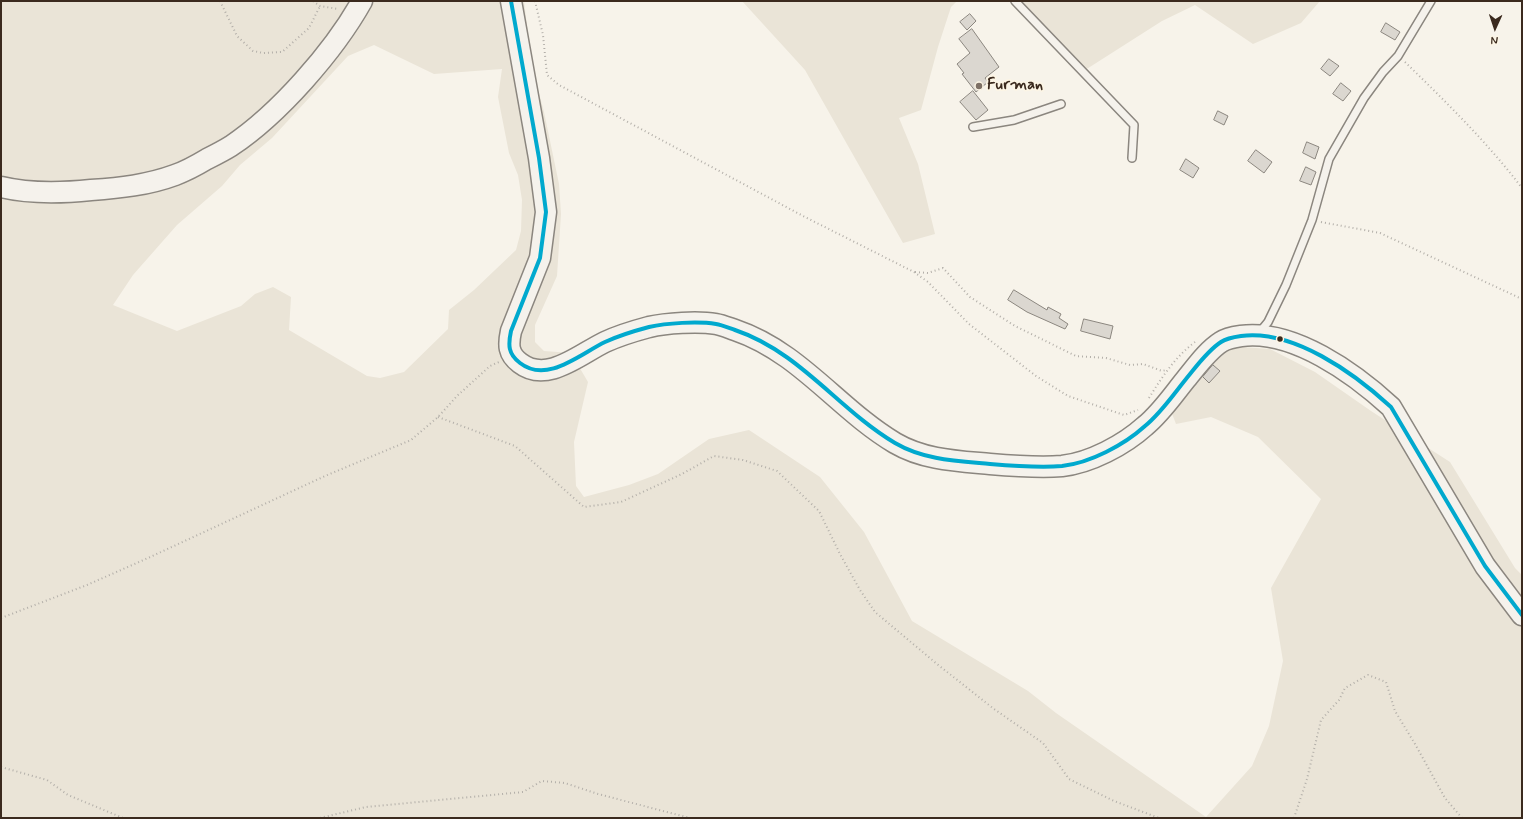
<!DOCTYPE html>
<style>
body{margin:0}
#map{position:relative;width:1523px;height:819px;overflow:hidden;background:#f7f3ea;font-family:Mynerve,sans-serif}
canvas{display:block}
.frame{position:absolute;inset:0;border:2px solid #3b2a1e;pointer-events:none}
.north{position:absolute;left:1475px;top:8px;width:40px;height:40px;-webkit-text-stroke:3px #fcf5e5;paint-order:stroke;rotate:183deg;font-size:11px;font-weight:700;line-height:16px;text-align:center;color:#3b2a1e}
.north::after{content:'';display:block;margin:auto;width:14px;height:18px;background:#3b2a1e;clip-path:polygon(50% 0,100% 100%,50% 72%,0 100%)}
</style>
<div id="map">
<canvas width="1523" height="819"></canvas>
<div class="frame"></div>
<div class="north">N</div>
</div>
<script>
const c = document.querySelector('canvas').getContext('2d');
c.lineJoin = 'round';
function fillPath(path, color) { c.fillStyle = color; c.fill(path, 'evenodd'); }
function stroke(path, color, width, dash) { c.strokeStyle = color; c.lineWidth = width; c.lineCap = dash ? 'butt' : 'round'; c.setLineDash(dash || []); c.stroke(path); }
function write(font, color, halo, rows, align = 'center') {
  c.font = font + ' Mynerve,sans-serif'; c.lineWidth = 3.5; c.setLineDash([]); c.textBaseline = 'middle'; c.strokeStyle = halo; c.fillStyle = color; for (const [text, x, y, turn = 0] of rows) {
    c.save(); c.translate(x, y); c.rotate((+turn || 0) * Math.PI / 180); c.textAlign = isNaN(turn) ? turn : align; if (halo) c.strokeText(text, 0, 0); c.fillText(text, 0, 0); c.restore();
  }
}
fillPath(new Path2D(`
 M1,1H524L532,67L544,112L559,184L561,214L557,276L535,325V342L544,351L571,353L588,382L574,442L576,486L584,497L629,485L658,474L709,439L749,430L820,477L864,532L912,621L1028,691L1056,713L1206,817L1252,766L1269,726L1283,661L1271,588L1321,499L1258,437L1211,417L1176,424L1171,411L1184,397L1216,355L1241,347L1270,349L1315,372L1371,411L1450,462L1515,568L1522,575V818H1ZM374,45L434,74L502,69L498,97L509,153L518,175L522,200L521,231L516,250L474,290L449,310L448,329L404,372L380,378L367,376L289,330L291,297L273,287L255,294L241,306L177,331L113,305L133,275L177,225L222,186L240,165L272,138L348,56Z
 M742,1H957L951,7L938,47L921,110L899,118L918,164L935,234L903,243L805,70Z
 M1011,1H1320L1301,23L1253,44L1195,5L1162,21L1082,72Z`), '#eae4d7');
const building = new Path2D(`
 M970,14L976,21L967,30L960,22Z
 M1386,23L1400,32L1395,40L1381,32Z
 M972,29L999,67L985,78L988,82L976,92L962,74L964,73L957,64L970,53L959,39Z
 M1329,59L1339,66L1330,76L1321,69Z
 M1341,83L1351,91L1343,101L1333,94Z
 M973,91L988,110L976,120L960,102Z
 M1218,111L1228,116L1224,125L1214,120Z
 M1307,142L1319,147L1315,159L1303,153Z
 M1256,150L1272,162L1264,173L1248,161Z
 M1186,159L1199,168L1193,178L1180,170Z
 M1306,167L1316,172L1311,185L1300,181Z
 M1014,290L1047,310L1048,307L1061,314L1059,318L1068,324L1065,329L1027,312L1008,300Z
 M1084,319L1113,326L1110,339L1081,331Z
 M1213,365L1220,371L1209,383L1203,377Z`);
fillPath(building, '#dbd7d0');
stroke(building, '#8b867f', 1);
const service = new Path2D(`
 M1015,1L1134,125L1132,158
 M973,127L1014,120L1061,104
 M1259,333L1268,322L1286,285L1312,220L1329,159L1364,98L1383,72L1398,56L1431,1`);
const secondary = new Path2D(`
 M511,1L539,158L546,212L540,258L511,331C508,345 508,354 520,363C547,384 580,354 605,342C618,336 634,331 649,327C666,323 698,321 716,324C722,325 729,328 735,330C800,352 838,409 895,443C924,460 957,461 990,464C1014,466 1038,468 1062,466C1090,463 1124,445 1145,426C1161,413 1173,395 1186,379C1196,367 1207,351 1221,342C1227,338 1234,337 1241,336C1293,329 1354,373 1391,407L1485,566L1522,615
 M1,187C30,194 62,193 91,190C120,188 148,185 175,175C186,171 197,165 207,159C215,155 223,151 231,146C279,114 334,51 362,1`);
stroke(service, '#8b867f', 10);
stroke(secondary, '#8b867f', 23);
stroke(new Path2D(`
 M220,1L237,36L253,51L263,53L282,52L309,28L320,6
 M313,1L320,6L338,9
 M535,1L543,35L547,75L559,85L803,216L914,272L928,282L969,324L1036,376L1068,396L1124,415L1138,410
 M1405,62C1446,102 1487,142 1522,188
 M1321,222L1380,233L1522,299
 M915,272L928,273L943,268L970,297L1015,326L1076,356L1106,358L1130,365L1143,364L1162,371L1166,370
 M1149,398C1162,377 1175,357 1195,342
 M438,417L515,446L584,507L621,502L682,474L714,456L743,460L777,471L819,511L840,554L860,590L875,612L937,664L994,709L1043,743L1069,779L1114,801L1159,818
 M1,618L87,585L148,558L325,476L411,440L438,417L457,396L490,366L499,362
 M1,767L47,780L68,795L123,818
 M320,818L366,807L523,792L542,781L565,783L598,794L690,818
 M1294,818L1307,779L1321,720L1339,700L1345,688L1368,675L1386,682L1395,711L1415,744L1445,798L1462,818`), '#b3afa9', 2, [1, 3]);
stroke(service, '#f5f2ec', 7);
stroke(secondary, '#f5f2ec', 20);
stroke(new Path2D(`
 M511,1L539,158L546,212L540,258L511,331C508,345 508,354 520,363C547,384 580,354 605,342C618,336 634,331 649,327C666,323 698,321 716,324C722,325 729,328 735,330C800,352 838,409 895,443C924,460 957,461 990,464C1014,466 1038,468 1062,466C1090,463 1124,445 1145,426C1161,413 1173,395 1186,379C1196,367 1207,351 1221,342C1227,338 1234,337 1241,336C1293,329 1354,373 1391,407L1485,566L1522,615`), '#00a9ce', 4);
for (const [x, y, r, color] of [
 [979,86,4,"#7d7065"],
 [1280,339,3.5,"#3b2a1e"]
]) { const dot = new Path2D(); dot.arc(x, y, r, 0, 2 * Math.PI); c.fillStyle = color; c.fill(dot); stroke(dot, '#fcf5e5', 1.5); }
write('bold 16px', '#3b2a1e', '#fcf5e5', [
 ["Furman",987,86]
], 'left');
</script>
